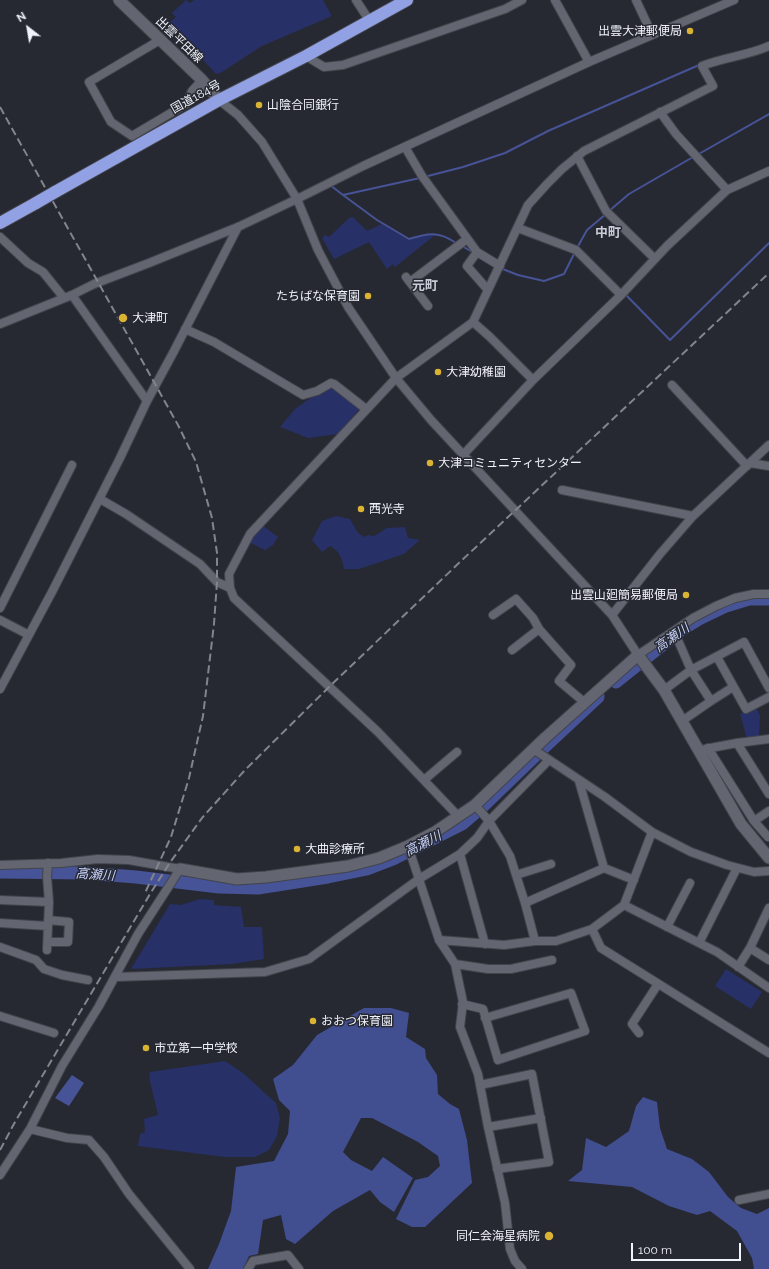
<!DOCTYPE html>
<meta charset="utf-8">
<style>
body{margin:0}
#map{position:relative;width:769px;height:1269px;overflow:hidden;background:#272932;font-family:Raleway,sans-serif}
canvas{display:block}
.north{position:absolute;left:8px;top:8px;width:40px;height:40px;-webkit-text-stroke:3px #272932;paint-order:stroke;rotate:329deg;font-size:11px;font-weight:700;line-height:16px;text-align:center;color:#f1f3fa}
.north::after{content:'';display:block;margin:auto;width:14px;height:18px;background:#f1f3fa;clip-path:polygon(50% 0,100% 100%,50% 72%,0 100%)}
.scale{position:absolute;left:631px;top:1243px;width:110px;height:18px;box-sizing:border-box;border:2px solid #f1f3fa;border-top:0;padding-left:5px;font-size:12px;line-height:14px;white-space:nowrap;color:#f1f3fa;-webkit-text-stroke:3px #272932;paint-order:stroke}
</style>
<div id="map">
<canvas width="769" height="1269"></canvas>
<div class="north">N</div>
<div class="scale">100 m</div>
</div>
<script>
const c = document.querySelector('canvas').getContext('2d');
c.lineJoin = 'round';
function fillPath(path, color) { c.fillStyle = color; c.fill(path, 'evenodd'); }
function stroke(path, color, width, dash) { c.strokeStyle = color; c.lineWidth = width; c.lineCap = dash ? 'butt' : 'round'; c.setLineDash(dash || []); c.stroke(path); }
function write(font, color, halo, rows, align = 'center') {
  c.font = font + ' Raleway,"Noto Sans JP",sans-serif'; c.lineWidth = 3; c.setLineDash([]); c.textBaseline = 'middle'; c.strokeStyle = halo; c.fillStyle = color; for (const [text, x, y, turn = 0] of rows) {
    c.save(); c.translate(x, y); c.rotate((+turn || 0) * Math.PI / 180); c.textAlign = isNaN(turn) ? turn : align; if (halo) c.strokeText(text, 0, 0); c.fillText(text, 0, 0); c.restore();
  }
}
fillPath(new Path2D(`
 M186,0L190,3L194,0H323L332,16L262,46L222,72L216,74L169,23L176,17L172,13Z
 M353,217L367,231L382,224L409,240L423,235H435L395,267L393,264L387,269L369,242L334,259L322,238L325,235L329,237L349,218Z
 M333,384L361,407L338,434L308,438L280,427L295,409L306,401Z
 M336,516L350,519L358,533L365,537L368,535L374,536L387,528L405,527L408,538L420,540L404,554L359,569H344C342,558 340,552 330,546L322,552L312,540L322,521Z
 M262,525L278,537L273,545L265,550L249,542Z
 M756,707L760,716L759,736L747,739L740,714Z
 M200,899L214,900V905L241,907L244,927H262L264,959L232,964L131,969L170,904L181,905Z
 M726,969L762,992L751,1009L715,986Z
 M225,1061L243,1073L276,1103L280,1118L277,1136L269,1150L255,1157H225L138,1146L140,1134L145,1132L144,1119L158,1115L149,1077L150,1072Z`), '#273067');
fillPath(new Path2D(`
 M364,1008H391L409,1013L406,1037L425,1049L426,1058L437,1075L438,1094L450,1104L459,1109L467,1140L472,1183L425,1227H412L396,1219L415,1180L428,1177L440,1166L438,1156L418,1142L372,1118H361L343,1152L351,1160L372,1171L383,1157L413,1178L394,1212L380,1202L370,1190L333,1211L295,1244L286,1239L281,1215L263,1220L258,1254L249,1256L243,1269H208L219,1244L231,1211L236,1167L274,1161L288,1134L290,1111L279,1100L273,1079L293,1065L317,1035Z
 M643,1097L657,1102L660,1128L667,1149L692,1159L709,1172L728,1197L741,1208L757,1214L769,1208V1269H754L752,1258L737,1231L710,1211L697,1215L669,1206L632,1187L568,1181L582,1170L586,1138L606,1147L629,1131L636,1106Z`), '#414e90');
fillPath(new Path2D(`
 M72,1075L84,1083L69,1106L55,1098Z`), '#465396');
stroke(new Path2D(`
 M697,155L769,114
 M424,177L463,167L505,153L548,131L699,65
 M330,185L343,195L420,178
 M343,195L377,220L409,239C428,233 439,231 456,243
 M609,211L629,194L693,157
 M462,246L474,253
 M577,248L587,230L606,214
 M500,268L518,275L544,281L564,274L575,252
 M92,289L107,283
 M625,294L670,340L769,243`), '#465396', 2);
stroke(new Path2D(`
 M616,682L681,630L699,619L726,606L749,599H769
 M0,872L85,873L136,877L219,887L258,888L328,877L367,869L393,859L462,824L484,805L540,751L598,697`), '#465396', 13);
const street = new Path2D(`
 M356,0L369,20
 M555,0L589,62
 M636,0L650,30V35
 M160,40L89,82L111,122L132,136L186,104L192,91L202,80
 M306,56L324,67L343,65L470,21L505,9L522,0
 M219,100L238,115L262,142L297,199L318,250L348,307L396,378L431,420L612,615L638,655L693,618L716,606L735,598L754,594H769
 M660,112L676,134L727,190
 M405,147L422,176L477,252L500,266
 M577,156L606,211L655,259
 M518,228L576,250L621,295
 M0,237L28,263L43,272L64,298
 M477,252L467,266L488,290
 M406,277L428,306
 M410,282L467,239
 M72,295L147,401
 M473,322L490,337L533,380
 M0,324L72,295L94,284L149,263L238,227L297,199L363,166L589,62L734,0
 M185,329L214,342L303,395L317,391L331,383L334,384L366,409
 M672,385L747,466
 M463,455L533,380L621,295L667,246L727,190L769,171
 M750,463L769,466
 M562,490L693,516
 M100,499L126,514L200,564L217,582L230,588
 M0,608L72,465
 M493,615L516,599L533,618L539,629
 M612,615L660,554L693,516L769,445
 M0,620L29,635
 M512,650L539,629L571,665L559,681L584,702
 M717,657L746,709L769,697
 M0,689L53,590L120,458L147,401L173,353L238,227
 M664,690L691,670L677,638
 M711,701L733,687
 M682,721L711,701L691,670L744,642L769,688
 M737,743L769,794
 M708,748L754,821L768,837
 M533,749L605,797L652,832L691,852L727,865L754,872L769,871
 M705,749L737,743L769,739
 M424,780L457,752
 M579,781L604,868
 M475,805L489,821L510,856L525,903L535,941
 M459,817L378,732L234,598L230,588L229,574L250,534L396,378L473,322L528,205L547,184L562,169L584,151L713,86L702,66C724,57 747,56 769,46
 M754,821L769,811
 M408,846L439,940L455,964L463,1002L460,1027L478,1074L488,1127L505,1203L510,1249L515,1261L522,1269
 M460,854L485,944
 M0,865L61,863L98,859L129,860L180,869L138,934L99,1006L62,1066L30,1129L0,1175
 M516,875L551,864
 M0,900L49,902
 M525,903L604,868L634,880
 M624,905L717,952L769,988
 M0,923L48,926
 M667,927L690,883
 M592,929L601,948L769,1053
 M439,940L504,945L535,941H556L592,929L624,905L652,832
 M48,942H68L69,922L48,920
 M699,943L737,868
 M0,947L36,960L44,969L62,975L88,980
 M750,948L769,960
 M47,950L49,902L47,876L48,863
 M455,964L488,969H511L552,960
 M738,967L750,948L769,908
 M116,977L265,972L309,959L419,879L460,854L477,838L489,821L549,760
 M462,1004L483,1009L498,1060L585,1031L571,993L485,1018
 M0,1016L54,1033
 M639,1033L632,1024L658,984
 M480,1085L532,1074L549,1162L497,1169
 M488,1127L541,1118
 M30,1129L67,1138L89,1140L104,1157L129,1194L190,1269
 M739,1200L769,1194
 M248,1269L253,1261L288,1255L299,1269`);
const secondary = new Path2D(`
 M119,0L202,80L219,100
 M180,869L237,879L266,877L348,866L379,858L408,846L435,832L475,805L545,738L638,655L664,690L741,824L769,858`);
const highway = new Path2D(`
 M55,192L219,100L306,56L407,0
 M0,223L36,203`);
stroke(street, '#42444b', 10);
stroke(secondary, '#42444b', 13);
stroke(highway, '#42444b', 14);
stroke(street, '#636671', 8);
stroke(secondary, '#636671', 11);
stroke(highway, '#91a1e3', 12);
stroke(new Path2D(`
 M0,107L178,425L196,462L212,518L217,553V582L214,624L203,716L189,778L171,837L145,893
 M0,1150L15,1122L150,894L169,864L202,818L245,770L329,687L460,562L769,273`), '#83858d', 2, [8, 4]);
const highwayBridge = new Path2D(`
 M36,203L55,192`);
stroke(highwayBridge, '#42444b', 14, []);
stroke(highwayBridge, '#91a1e3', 12);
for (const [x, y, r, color] of [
 [690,31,4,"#dab333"],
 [259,105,4,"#dab333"],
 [368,296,4,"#dab333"],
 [123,318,5,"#dab333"],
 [438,372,4,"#dab333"],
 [430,463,4,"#dab333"],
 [361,509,4,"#dab333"],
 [686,595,4,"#dab333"],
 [297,849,4,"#dab333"],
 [313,1021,4,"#dab333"],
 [146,1048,4,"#dab333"],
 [549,1236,5,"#dab333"]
]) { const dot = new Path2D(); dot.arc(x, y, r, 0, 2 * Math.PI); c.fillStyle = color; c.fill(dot); stroke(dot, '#272932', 1.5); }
write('12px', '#f1f3fa', '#272932', [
 ["出雲大津郵便局",682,31,"right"],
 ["山陰合同銀行",267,105],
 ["たちばな保育園",360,296,"right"],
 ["大津町",132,318],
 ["大津幼稚園",446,372],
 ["大津コミュニティセンター",438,463],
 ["西光寺",369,509],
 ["出雲山廻簡易郵便局",678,595,"right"],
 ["大曲診療所",305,849],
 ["おおつ保育園",321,1021],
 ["市立第一中学校",154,1048],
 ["同仁会海星病院",540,1236,"right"]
], 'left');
write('12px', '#f1f3fa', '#272932', [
 ["出雲平田線",179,40,44],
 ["国道184号",196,97,-29]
]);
write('bold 13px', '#c9ccd8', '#272932', [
 ["中町",608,233],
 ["元町",425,286]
]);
write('italic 13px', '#c5d0f7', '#272932', [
 ["高瀬川",672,638,-35],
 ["高瀬川",423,844,-27],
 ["高瀬川",95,875,4]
]);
</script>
